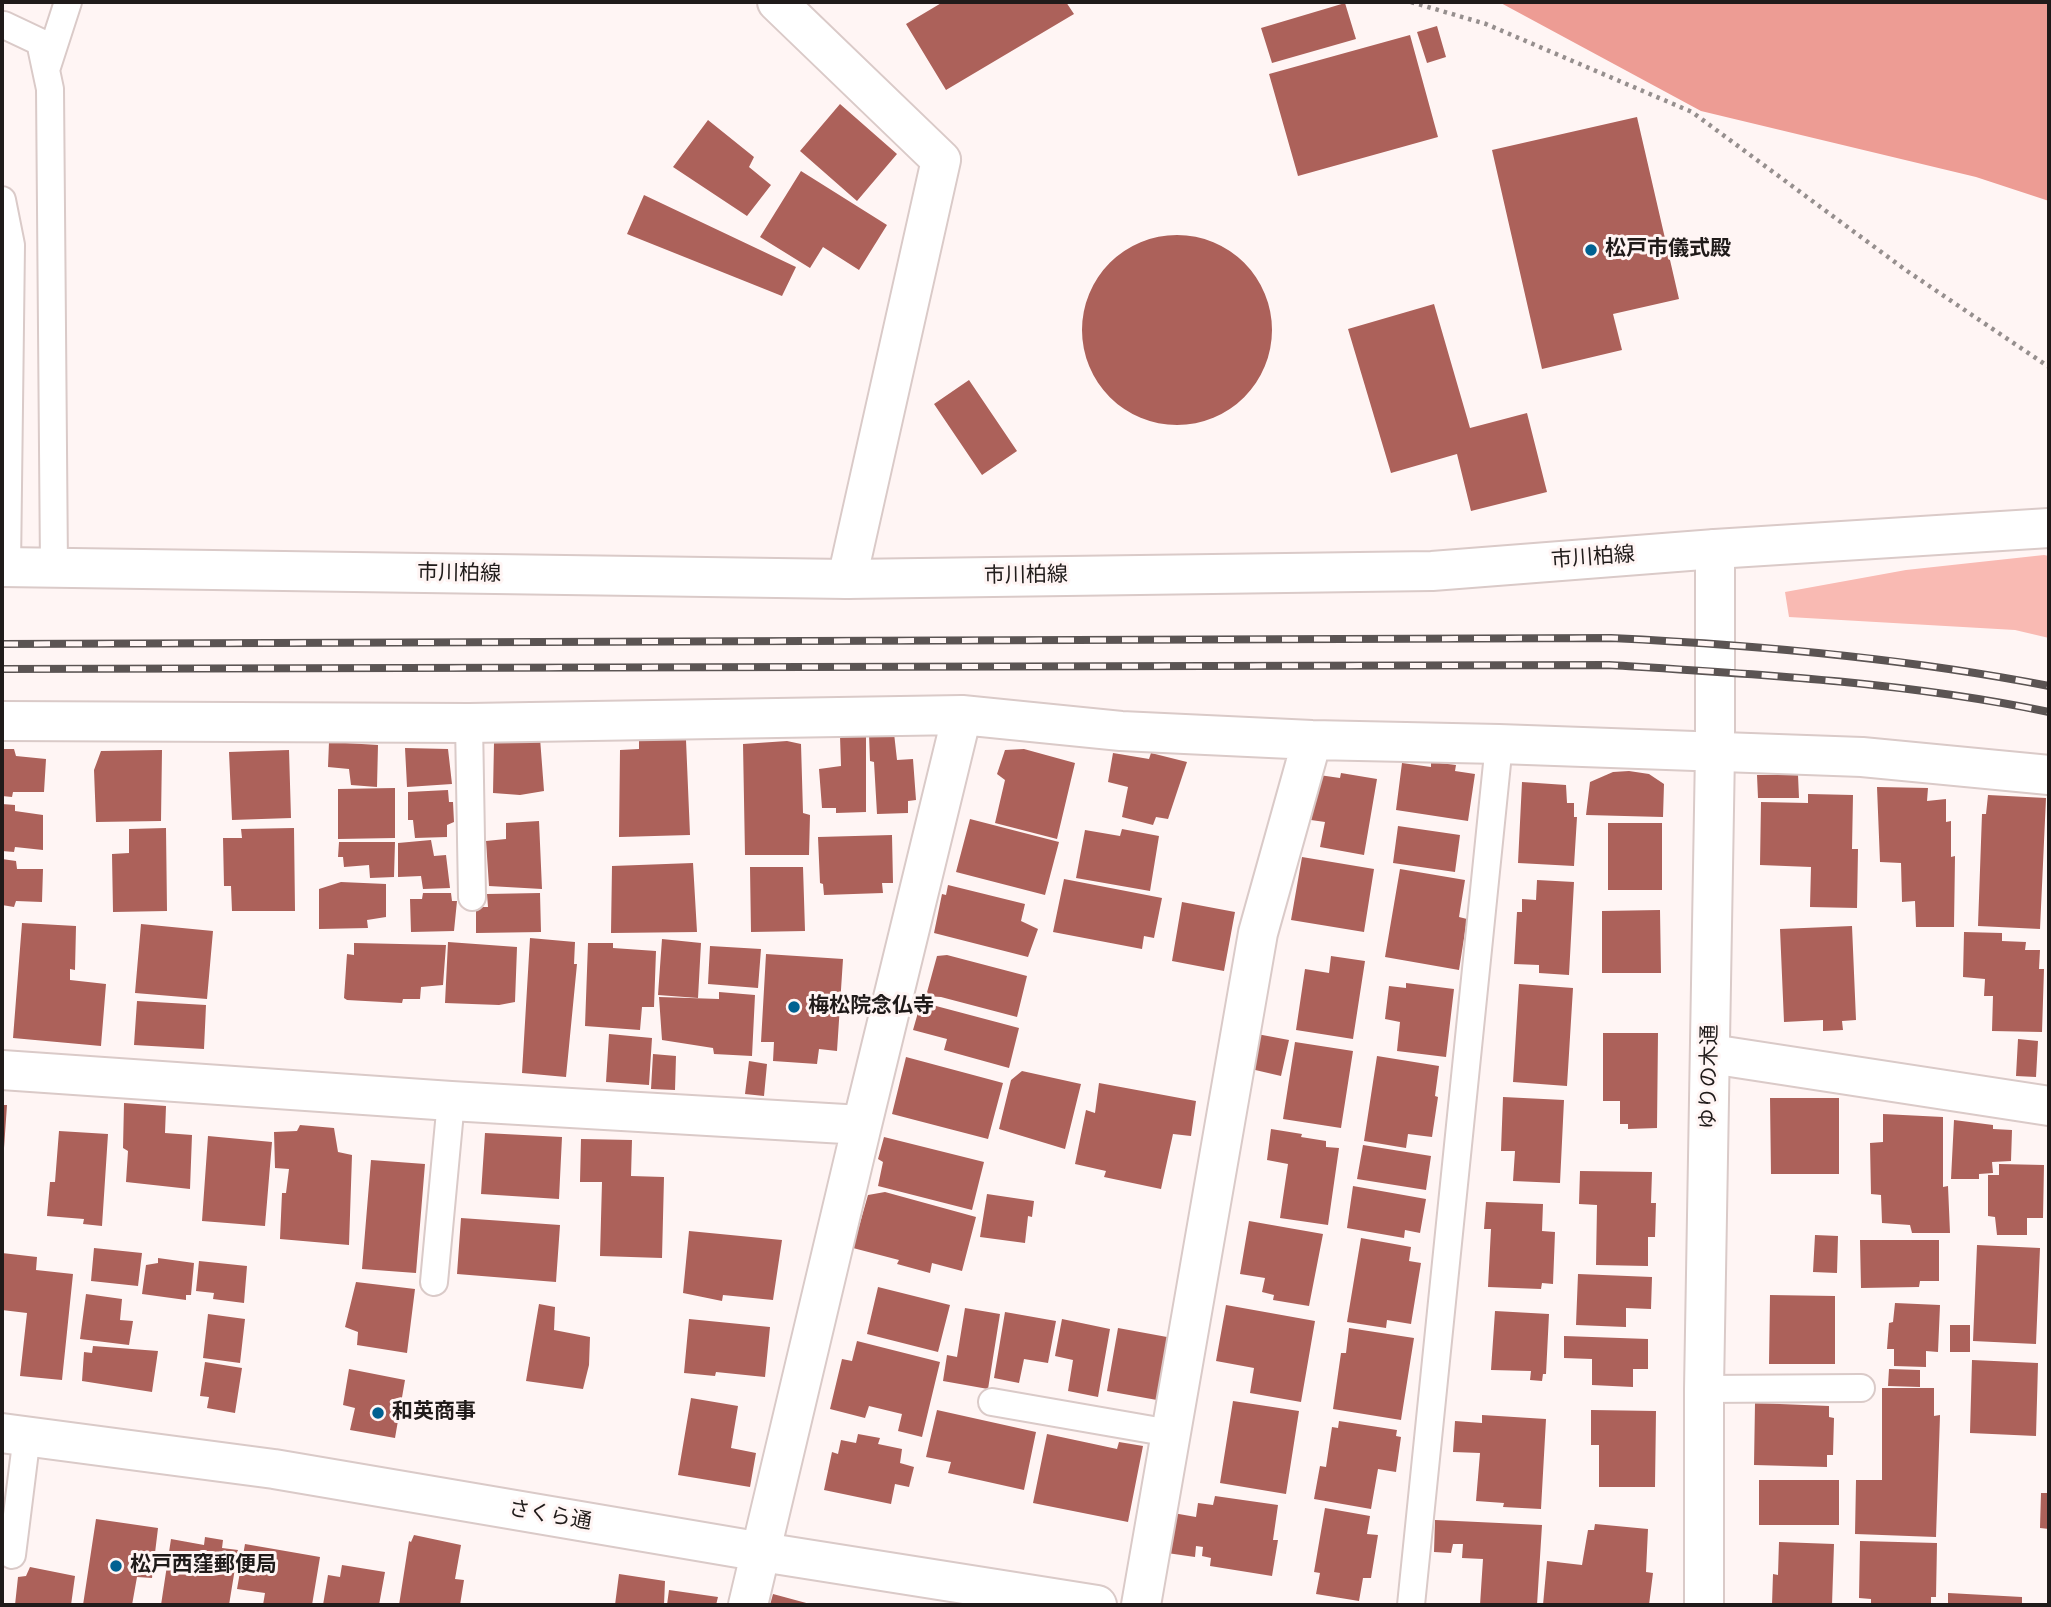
<!DOCTYPE html>
<meta charset="utf-8">
<style>
body{margin:0}
#map{position:relative;width:2051px;height:1607px;overflow:hidden;background:#fff5f4;font-family:"Times New Roman",serif}
canvas{display:block}
.frame{position:absolute;inset:0;border:4px solid #201b1a;pointer-events:none}
</style>
<div id="map">
<canvas width="2051" height="1607"></canvas>
<div class="frame"></div>
</div>
<script>
const c = document.querySelector('canvas').getContext('2d');
c.lineJoin = 'round';
function fillPath(path, color) { c.fillStyle = color; c.fill(path, 'evenodd'); }
function stroke(path, color, width, dash) { c.strokeStyle = color; c.lineWidth = width; c.lineCap = dash ? 'butt' : 'round'; c.setLineDash(dash || []); c.stroke(path); }
function write(font, color, halo, rows, align = 'center') {
  c.font = font + ' "Times New Roman","Noto Sans JP",serif'; c.lineWidth = 6; c.setLineDash([]); c.textBaseline = 'middle'; c.strokeStyle = halo; c.fillStyle = color; for (const [text, x, y, turn = 0] of rows) {
    c.save(); c.translate(x, y); c.rotate((+turn || 0) * Math.PI / 180); c.textAlign = isNaN(turn) ? turn : align; if (halo) c.strokeText(text, 0, 0); c.fillText(text, 0, 0); c.restore();
  }
}
fillPath(new Path2D(`
 M2044,555L2049,556V638L2015,630L1789,617L1785,592L1906,570Z`), '#f9bab3');
fillPath(new Path2D(`
 M1499,2H2049V201L1976,177L1701,111Z`), '#ed9c94');
fillPath(new Path2D(`
 M943,2H1066L1074,14L946,90L906,24Z
 M1345,3L1356,39L1272,63L1261,28Z
 M1437,26L1446,57L1427,63L1417,32Z
 M1410,35L1438,137L1298,176L1269,74Z
 M840,104L897,154L857,201L800,151Z
 M1637,117L1679,299L1613,314L1622,350L1542,369L1492,150Z
 M708,120L754,157L749,167L771,185L747,216L673,167Z
 M801,171L887,225L859,270L823,247L810,268L760,237Z
 M644,195L796,267L782,296L627,234Z
 M1082 330a95 95 0 1 1 190 0a95 95 0 1 1-190 0Z
 M1434,304L1470,428L1527,413L1547,492L1471,511L1457,454L1391,473L1348,329Z
 M969,380L1017,451L982,475L934,404Z
 M894,733L897,760L913,759L916,800L908,801V813L877,814L874,762L870,761L869,734Z
 M840,736H866V812L836,813V808H822L819,769L841,766Z
 M540,738L544,791L520,795L493,793L494,743Z
 M639,740H686L690,835L619,837L620,750L639,749Z
 M787,741L801,744L803,813L810,815L809,855H745L743,744Z
 M329,742L378,745L377,787L351,785L349,769L328,767Z
 M405,748L448,749L452,784L407,787Z
 M2,749H14L16,756L46,759L44,792H13L12,797L2,796Z
 M1024,749L1075,763L1057,839L995,823L1005,780L997,774L1005,750Z
 M162,750L161,821L96,822L94,770L101,751Z
 M289,750L291,818L232,820L229,752Z
 M1113,753L1149,759L1151,753L1187,762L1168,819L1156,817L1153,825L1122,817L1128,787L1108,782Z
 M1431,762L1456,765L1455,771L1475,774L1468,821L1396,810L1402,763L1431,767Z
 M1629,771L1649,774L1664,784L1663,817L1586,815L1590,782L1613,772Z
 M1341,773L1377,779L1364,855L1320,847L1325,822L1311,820L1319,775L1340,778Z
 M1757,775H1798L1799,798H1758Z
 M1522,782L1566,785L1567,803H1574V817H1577L1574,866L1518,863Z
 M1877,787L1928,788L1927,801L1946,799V822L1951,821V857L1955,856L1954,927H1916L1915,901L1902,902L1901,863L1880,862Z
 M395,788V838L338,839V789Z
 M448,790L449,802H453L454,822L447,825V837L415,838L413,820H408V792Z
 M1808,794L1853,795L1852,849H1858L1857,908L1810,907L1811,867L1760,865L1761,802L1808,803Z
 M1988,795L2046,798L2040,929L1978,926L1982,814H1986Z
 M2,804L15,805V811L43,815V850L15,847L14,852L2,851Z
 M970,819L1059,842L1045,895L956,872Z
 M539,821L542,889L489,886L486,841L506,839V823Z
 M1608,823H1662V890H1608Z
 M1398,826L1460,835L1455,872L1393,863Z
 M166,828L167,911L113,912L112,854L129,853V829Z
 M294,828L295,911H232L231,886H224L223,838H242L241,829Z
 M1122,829L1159,836L1150,891L1076,878L1085,830L1120,836Z
 M892,835L893,883H882L883,893L824,895L823,884L820,883L818,837Z
 M431,840L434,856L446,855L450,888L423,889L421,876L398,877V843Z
 M339,842H395L394,877L370,878L369,865L344,867L343,857H338Z
 M1302,857L1374,869L1364,932L1291,920Z
 M2,859L16,861L17,869H43L42,902L16,901L14,907L2,905Z
 M693,863L697,932L611,933L612,866Z
 M750,867H803L805,931L751,932Z
 M1400,869L1465,880L1459,917L1467,919L1459,970L1385,957Z
 M1064,879L1162,898L1154,938L1144,936L1142,949L1053,932Z
 M1537,880L1574,882L1569,975L1539,973V965L1514,964L1517,912H1522V899L1536,900Z
 M341,882L386,884V917L367,920L368,928L319,929V889Z
 M948,885L1025,904L1021,921L1038,929L1028,957L934,933L942,894L946,895Z
 M423,893H451L452,901H457L454,931L411,932L410,899H422Z
 M540,893L541,932L476,933V907H488L487,894Z
 M1182,902L1235,912L1224,971L1172,961Z
 M1660,910L1661,973H1602V911Z
 M22,923L76,926L75,970L70,969V980L106,984L101,1046L13,1038Z
 M141,924L213,931L207,999L135,993Z
 M1852,926L1856,1020L1842,1021L1843,1030L1823,1031V1020L1784,1022L1780,929Z
 M1964,932L2002,933V941L2026,942L2025,950H2040L2039,969H2044L2042,1032L1992,1031L1993,996H1984L1985,979L1963,977Z
 M530,938L575,942L574,964H577L566,1077L522,1073Z
 M662,939L701,943L698,998L658,995Z
 M448,942L517,947L515,1002L499,1005L445,1003Z
 M354,943L446,945L443,985L421,987L420,999H403L402,1003L347,1000L344,998L347,954L354,955Z
 M588,943H613V948L656,951L654,1007H642L640,1030L585,1026Z
 M710,946L761,949L758,988L708,984Z
 M766,954L843,959L837,1051L819,1049L817,1064L773,1061L774,1042H761Z
 M947,955L1027,976L1017,1017L941,997L926,996L937,956Z
 M1331,956L1365,961L1353,1039L1296,1030L1305,969L1329,973Z
 M1406,983L1454,989L1446,1057L1397,1051L1400,1022L1385,1019L1389,986L1406,988Z
 M1519,984L1573,988L1567,1086L1513,1082Z
 M719,992L755,995L752,1056L714,1054L713,1048L662,1040L659,997L719,999Z
 M137,1001L206,1005L204,1049L134,1045Z
 M921,1002L1019,1028L1009,1068L944,1050L947,1039L913,1030Z
 M1603,1033H1658L1657,1128L1628,1129V1124H1620V1101H1603Z
 M609,1034L652,1038L649,1085L606,1082Z
 M1257,1034L1289,1040L1281,1076L1251,1069Z
 M2018,1039L2038,1041L2036,1077L2016,1076Z
 M1295,1042L1353,1051L1341,1128L1283,1119Z
 M653,1054L676,1056L675,1090L651,1089Z
 M1377,1056L1439,1066L1435,1096L1438,1097L1432,1137L1408,1134L1406,1148L1364,1141Z
 M906,1057L1003,1083L988,1139L892,1114Z
 M749,1061L767,1064L764,1096L745,1094Z
 M1022,1071L1081,1084L1065,1149L999,1129L1011,1080Z
 M1099,1083L1196,1101L1191,1136L1173,1134L1161,1189L1104,1177L1106,1171L1075,1164L1086,1110L1095,1113Z
 M1503,1097L1564,1100L1560,1183L1513,1181L1515,1151H1501Z
 M1770,1098H1839V1174H1771Z
 M124,1103L166,1106L165,1133L192,1135L190,1189L126,1182L128,1151L123,1148Z
 M2,1105H7L4,1148H2Z
 M1883,1114L1943,1117V1187L1948,1186L1950,1233H1912L1910,1225L1882,1223L1881,1195L1871,1194L1870,1143L1883,1142Z
 M1954,1120L1993,1125V1129L2012,1130L2011,1161L1992,1162L1993,1173L1979,1174V1179H1951Z
 M300,1125L334,1128L338,1152L352,1155L349,1245L280,1239L282,1193H286L289,1169L275,1168L274,1132L297,1131Z
 M1271,1129L1302,1134L1301,1137L1326,1141V1147L1339,1148L1328,1225L1280,1218L1288,1164L1267,1160Z
 M59,1131L108,1134L102,1226L83,1224L84,1219L47,1216L50,1182H55Z
 M485,1133L562,1137L559,1199L481,1194Z
 M208,1136L272,1142L265,1226L202,1221Z
 M884,1137L984,1162L972,1210L878,1186L883,1162L878,1159Z
 M581,1139L632,1140L631,1176L664,1177L662,1258L600,1256L602,1182H580Z
 M1363,1145L1431,1156L1426,1190L1357,1179Z
 M371,1160L425,1164L416,1273L362,1269Z
 M1999,1164L2044,1165L2043,1218H2027V1235H1997L1995,1217L1988,1216V1175H1999Z
 M1580,1171L1652,1172L1651,1203H1656L1655,1237H1648V1266L1596,1265L1597,1205L1579,1204Z
 M1353,1186L1426,1199L1420,1233L1405,1230L1404,1238L1347,1228Z
 M885,1192L976,1217L962,1271L932,1263L930,1273L897,1264L899,1260L853,1248L868,1195Z
 M987,1194L1034,1201L1032,1217L1028,1216L1025,1243L980,1237Z
 M1486,1202L1543,1204L1542,1231L1555,1232L1553,1284L1542,1283L1541,1289L1488,1287L1491,1229H1484Z
 M461,1218L560,1225L556,1282L457,1274Z
 M1249,1221L1323,1234L1309,1306L1273,1300L1274,1295L1262,1292L1265,1278L1240,1274Z
 M689,1231L782,1240L773,1300L723,1295L722,1301L683,1293Z
 M1815,1235L1838,1236L1837,1273L1813,1272Z
 M1361,1238L1411,1247L1409,1261L1421,1263L1411,1324L1387,1320L1386,1328L1347,1322Z
 M1860,1240H1939V1281H1920L1919,1287L1861,1288Z
 M1977,1245L2040,1248L2036,1344L1973,1341Z
 M94,1248L142,1253L138,1286L91,1281Z
 M2,1253L37,1257L36,1270L73,1274L62,1380L20,1376L27,1313L2,1310Z
 M158,1258L194,1263L191,1295H186V1300L142,1294L146,1265L158,1263Z
 M199,1261L247,1266L244,1303L213,1299L214,1293L196,1291Z
 M1578,1274L1652,1277L1651,1309L1626,1308V1327L1576,1325Z
 M356,1282L415,1289L407,1353L357,1345L358,1332L345,1327Z
 M878,1287L950,1305L938,1352L867,1334Z
 M86,1294L122,1299L120,1320L133,1321L129,1345L80,1339Z
 M1770,1295L1835,1296V1364H1769Z
 M1895,1303L1940,1305L1938,1352L1926,1351V1367L1894,1366V1349H1887L1889,1323L1893,1322Z
 M539,1304L555,1307L554,1330L590,1337L589,1365L583,1389L526,1381Z
 M1226,1305L1315,1321L1301,1402L1250,1393L1254,1368L1216,1361Z
 M965,1308L1000,1314L988,1389L943,1381L947,1355L957,1357Z
 M1495,1311L1549,1314L1546,1374H1543L1542,1381L1530,1380L1531,1371L1491,1370Z
 M1005,1312L1056,1321L1048,1363L1024,1359L1019,1383L994,1378Z
 M208,1314L245,1319L240,1363L203,1358Z
 M689,1319L770,1327L765,1377L716,1372L715,1376L684,1373Z
 M1062,1319L1110,1329L1098,1397L1068,1391L1073,1360L1055,1356Z
 M1950,1325H1970V1352H1950Z
 M1118,1328L1167,1337L1157,1400L1107,1391Z
 M1349,1328L1414,1338L1401,1420L1333,1409L1341,1353H1346Z
 M1564,1336L1648,1339V1369H1633V1387L1592,1385V1359L1564,1358Z
 M857,1341L940,1362L922,1437L898,1431L902,1414L869,1406L865,1418L830,1409L842,1359L852,1361Z
 M93,1346L158,1351L152,1392L82,1381L84,1352L92,1353Z
 M1972,1360L2038,1363L2036,1436L1970,1433Z
 M205,1362L242,1368L235,1413L207,1408L209,1397L200,1396Z
 M349,1369L405,1380L395,1438L350,1430L355,1408L343,1405Z
 M1889,1369L1920,1370V1387L1888,1386Z
 M1882,1388H1934V1416L1940,1415L1936,1537L1855,1534L1856,1480H1882Z
 M691,1398L738,1406L731,1448L756,1453L750,1487L678,1475Z
 M1233,1401L1299,1411L1286,1494L1220,1483Z
 M1755,1403L1829,1406V1417L1834,1418L1833,1455H1827V1467L1754,1465Z
 M937,1410L1036,1432L1024,1490L948,1473L951,1462L926,1457Z
 M1591,1410L1656,1411L1655,1487H1599V1445H1591Z
 M1482,1415L1546,1419L1541,1509L1503,1507L1504,1503L1476,1501L1480,1453L1453,1452L1455,1421L1482,1423Z
 M1339,1421L1397,1430L1396,1436L1401,1437L1396,1472L1378,1469L1371,1509L1314,1499L1320,1466L1326,1467L1332,1427L1338,1428Z
 M858,1434L880,1438L878,1444L902,1449L900,1463L914,1467L909,1487L895,1484L891,1504L824,1490L832,1452L838,1454L841,1440L856,1443Z
 M1047,1434L1117,1449L1119,1442L1143,1446L1128,1522L1033,1503Z
 M1759,1480H1839V1525H1759Z
 M2041,1493H2049V1529L2040,1528Z
 M1215,1496L1278,1505L1273,1540H1278L1272,1576L1210,1566L1211,1558L1202,1556L1203,1547L1196,1546L1195,1557L1167,1553L1173,1513L1196,1517L1198,1503L1213,1505Z
 M1325,1508L1370,1516L1367,1534L1378,1535L1371,1578H1363L1359,1601L1316,1594L1320,1573L1314,1572Z
 M96,1519L158,1528L152,1578L137,1577L132,1605H83Z
 M1435,1520L1542,1525L1537,1605H1480L1483,1559L1462,1558L1463,1544H1453L1451,1553L1434,1552Z
 M1595,1524L1648,1529L1646,1572L1653,1573L1649,1605H1543L1547,1561L1582,1565L1588,1530H1594Z
 M414,1535L461,1545L455,1579L464,1580L460,1605H399L409,1541L411,1542Z
 M205,1537L223,1540L222,1548L238,1550L229,1605H161L171,1539L204,1545Z
 M1860,1541L1937,1543L1936,1597H1931V1605H1871V1599L1859,1598Z
 M1779,1542L1834,1544L1832,1605H1772L1773,1574L1778,1575Z
 M245,1544L320,1557L312,1605H263L265,1593L237,1589Z
 M342,1565L385,1572L379,1605H323L328,1575L340,1577Z
 M30,1567L75,1576L71,1605H15L18,1577L26,1576Z
 M619,1574L665,1581L664,1605H615Z
 M669,1590L718,1597L716,1605H667Z
 M1948,1593L2022,1597V1605H1948Z
 M773,1594L810,1604V1605H770Z`), '#ac615a');
const lane = new Path2D(`
 M2,26L4,25L40,42L50,89L54,568
 M46,70L68,2
 M2,200L11,245L7,567
 M469,723L472,897
 M434,1282L451,1101
 M1704,1389L1861,1388
 M992,1402L1170,1433
 M12,1555L27,1435
 M1411,1605L1499,744`);
const street = new Path2D(`
 M777,2L941,160L847,579
 M2,721L469,723L962,715L1121,731L1312,740L1499,744L1862,757L2049,775
 M1711,1054L2049,1106
 M2,1070L451,1101L862,1125L962,715
 M748,1605L862,1125
 M1141,1605L1258,933L1312,740`);
const secondary = new Path2D(`
 M2,1433L274,1469L762,1552L1097,1605
 M1704,1605V1389L1715,752V549`);
const primary = new Path2D(`
 M2,567L847,579L1432,571L1715,549L2049,528`);
stroke(lane, '#dacac8', 30);
stroke(street, '#dacac8', 42);
stroke(secondary, '#dacac8', 42);
stroke(primary, '#dacac8', 42);
stroke(new Path2D(`
 M1411,2L1486,24L1692,112L1907,271L2049,367`), '#968f8e', 4.5, [3.5, 5]);
stroke(lane, '#fff', 26);
stroke(street, '#fff', 38);
stroke(secondary, '#fff', 38);
stroke(primary, '#fff', 38);
const rail = new Path2D(`
 M2,644L1611,638C1758,645 1905,658 2049,686
 M2,669L1609,665C1756,674 1904,682 2049,712`);
stroke(rail, '#5b5453', 8);
stroke(rail, '#fff5f4', 5, [16]);
for (const [x, y, r, color] of [
 [1591,250,7,"#006191"],
 [794,1007,7,"#006191"],
 [378,1413,7,"#006191"],
 [116,1566,7,"#006191"]
]) { const dot = new Path2D(); dot.arc(x, y, r, 0, 2 * Math.PI); c.fillStyle = color; c.fill(dot); stroke(dot, '#fff5f4', 2.5); }
write('bold 21px', '#201b1a', '#fff5f4', [
 ["松戸市儀式殿",1605,250],
 ["梅松院念仏寺",808,1007],
 ["和英商事",392,1413],
 ["松戸西窪郵便局",130,1566]
], 'left');
write('21px', '#201b1a', '#fff5f4', [
 ["市川柏線",1593,558,-4],
 ["市川柏線",459,574,1],
 ["市川柏線",1026,576,-1],
 ["ゆりの木通",1710,1077,-89],
 ["さくら通",550,1516,10]
]);
</script>
